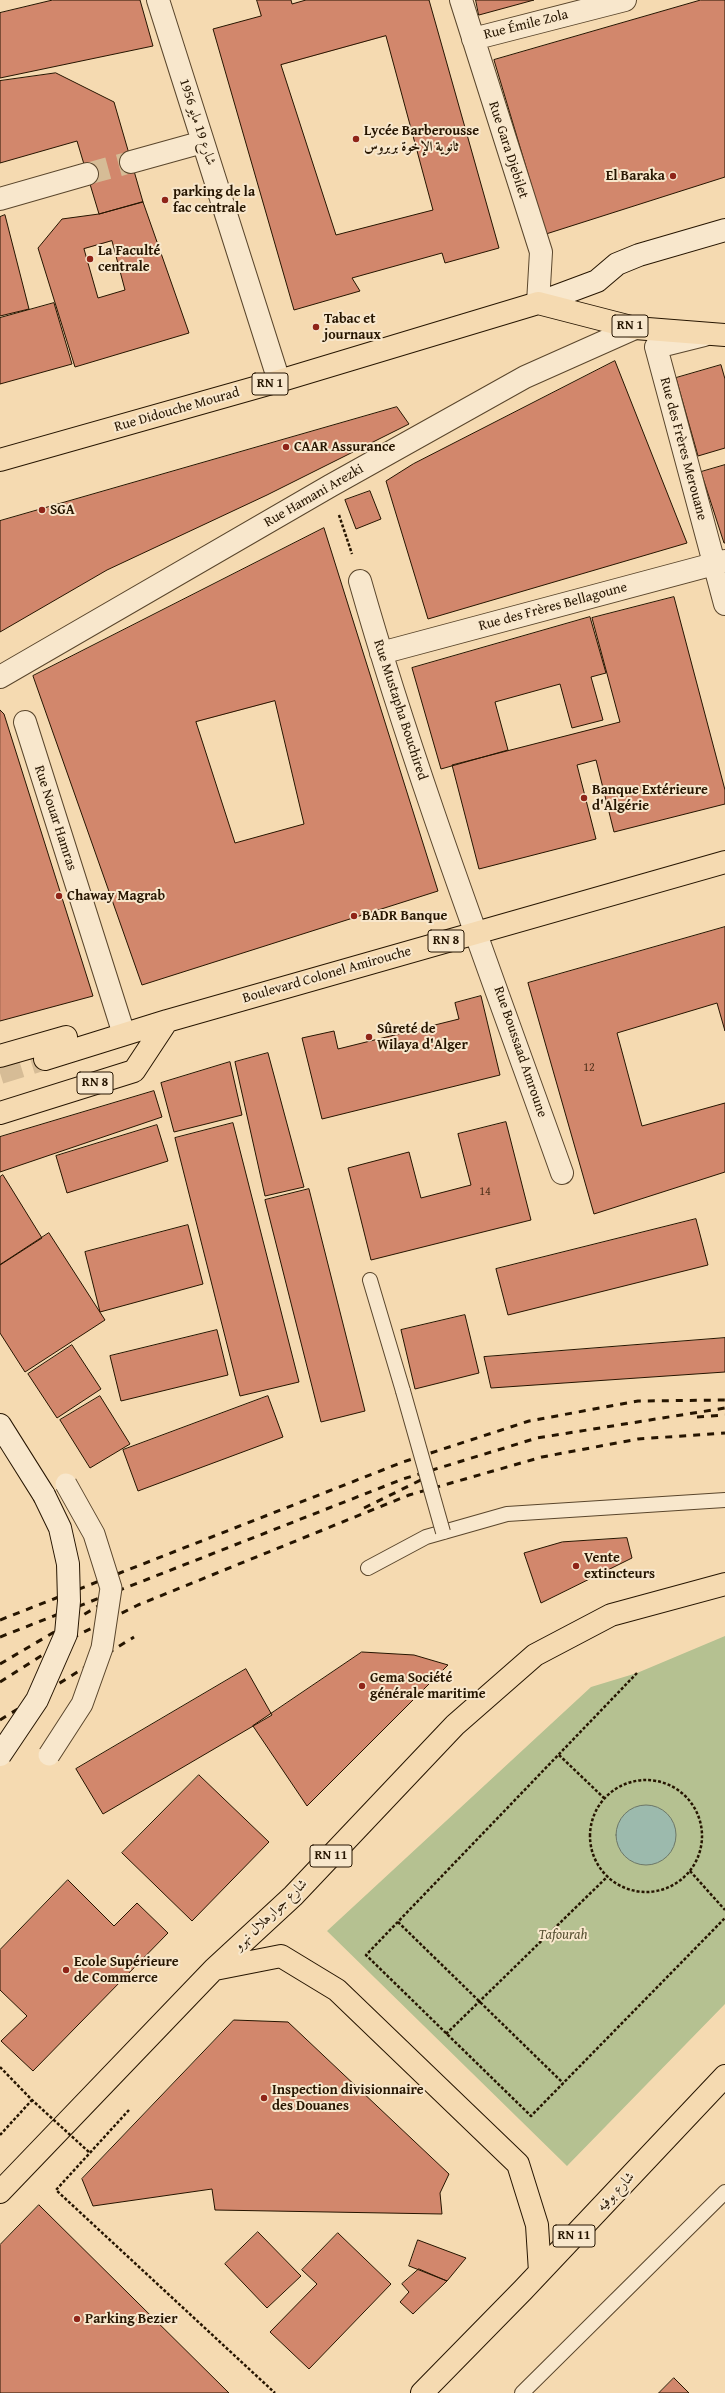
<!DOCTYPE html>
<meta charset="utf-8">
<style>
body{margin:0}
canvas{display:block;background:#f5dab1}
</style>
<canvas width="725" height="2393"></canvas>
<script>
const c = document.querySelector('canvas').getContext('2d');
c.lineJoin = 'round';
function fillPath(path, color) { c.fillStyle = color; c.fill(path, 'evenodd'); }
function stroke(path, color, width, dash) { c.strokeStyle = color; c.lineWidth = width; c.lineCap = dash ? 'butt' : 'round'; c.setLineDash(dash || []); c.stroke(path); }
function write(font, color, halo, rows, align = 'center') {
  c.font = font + ' "Gentium Book Plus",Amiri,serif'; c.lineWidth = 4; c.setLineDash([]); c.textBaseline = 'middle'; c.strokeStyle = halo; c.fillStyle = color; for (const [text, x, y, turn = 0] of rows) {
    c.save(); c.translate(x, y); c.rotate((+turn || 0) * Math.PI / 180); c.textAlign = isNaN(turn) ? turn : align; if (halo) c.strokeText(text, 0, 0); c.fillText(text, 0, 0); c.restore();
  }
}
fillPath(new Path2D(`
 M725,1636V2004L567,2166L327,1931L591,1687L637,1673Z`), '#b5c191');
const water = new Path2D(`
 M616 1835a30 30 0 1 1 60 0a30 30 0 1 1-60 0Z`);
fillPath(water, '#9cbaad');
stroke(water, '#6d7868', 1);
const building = new Path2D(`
 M53,0H140L153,46L0,78V13Z
 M257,0H291L292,4L306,0H429L499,248L445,263L442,253L352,278L360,291L294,310L213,29L261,16ZM386,36L433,210L336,235L281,65Z
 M476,0H534L479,15Z
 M701,0H725V177L546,234L494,60Z
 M56,73L114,102L143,202L99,214L77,141L0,163V81Z
 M143,202L189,333L75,367L38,248L62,219L99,214ZM112,241L125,290L98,298L84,249Z
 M5,215L29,309L0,316V217Z
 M54,303L72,364L0,384V318Z
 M615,361L687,543L428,619L386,481L413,464Z
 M721,365L725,379V448L698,456L676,378Z
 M397,407L409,424L267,495L107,570L0,632V521Z
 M725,465V543H724L701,472Z
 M370,491L381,519L356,529L345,500Z
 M324,528L438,891L142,985L33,676ZM275,701L304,824L235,843L196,722Z
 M674,597L725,790V804L614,832L596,760L577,765L596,839L479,869L452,765L620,722L592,618Z
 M590,617L606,673L591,677L603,720L572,728L560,684L495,702L508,750L441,769L412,668Z
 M0,710L4,714L93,996L0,1021Z
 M725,927V1031L717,1003L617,1033L642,1126L725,1103V1172L594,1214L528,983Z
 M481,996L500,1075L322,1119L302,1038L334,1031L338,1049L459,1019L455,1003Z
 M268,1053L304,1187L265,1196L235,1062Z
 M230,1062L242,1115L174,1132L161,1083Z
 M154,1091L162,1117L0,1172V1137Z
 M506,1122L531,1220L371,1260L348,1168L409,1152L421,1198L471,1185L458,1134Z
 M233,1123L299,1382L240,1396L175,1138Z
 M157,1125L168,1161L67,1193L56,1156Z
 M3,1175L42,1238L0,1265V1177Z
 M309,1189L365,1411L321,1422L265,1200Z
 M696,1219L708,1265L508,1315L496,1269Z
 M188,1225L203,1284L100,1312L85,1252Z
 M49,1233L105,1320L25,1372L0,1333V1265Z
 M465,1315L479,1373L415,1389L401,1330Z
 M217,1330L228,1375L121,1401L110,1356Z
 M725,1338V1372L491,1388L484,1357Z
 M72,1345L101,1389L57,1418L28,1374Z
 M100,1396L130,1444L90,1468L60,1420Z
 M268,1396L283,1437L138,1491L123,1450Z
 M627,1538L632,1558L541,1603L524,1553L562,1542Z
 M362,1652L414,1655L448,1665L307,1806L253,1726Z
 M246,1669L272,1715L103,1814L76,1769Z
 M199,1775L269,1842L192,1921L122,1853Z
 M68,1880L114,1926L137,1903L168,1933L33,2071L1,2041L27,2016L0,1990V1950Z
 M234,2020L288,2022L449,2174L440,2193L442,2214L215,2210L212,2189L93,2206L82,2179Z
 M39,2205L229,2393H0V2245Z
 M258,2232L301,2276L267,2308L225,2264Z
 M338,2233L391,2284L309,2369L270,2332L317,2284L302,2270Z
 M418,2240L466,2258L447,2281L409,2266Z
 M419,2269L447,2281L413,2314L400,2302L409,2292L402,2284Z
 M674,2378L689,2393H659Z`);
fillPath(building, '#d2876c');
stroke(building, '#261500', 1);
stroke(new Path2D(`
 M87,174L131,162`), '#d6bc96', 22, [22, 11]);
stroke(new Path2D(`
 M0,1073L45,1059`), '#d6bc96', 22, [22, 11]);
const service = new Path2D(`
 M370,1280L403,1391
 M368,1568L426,1537L507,1514L725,1500
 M522,2393L725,2192`);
const minor = new Path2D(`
 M158,0L279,381
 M461,0L541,252L538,303
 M473,39L625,0
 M131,162L203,142
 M0,199L87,174
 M704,335L656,347L725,604
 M360,581C417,781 492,976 562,1173
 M381,653L725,561
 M25,722L122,1028`);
const tertiary = new Path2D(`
 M0,677L330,486L525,377L635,328`);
const secondary = new Path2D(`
 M538,303L597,281L617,264L639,255L725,230
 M0,1425L44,1495`);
const primary = new Path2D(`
 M0,460L279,381L538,303L635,328L725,335
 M0,1056L66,1037
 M45,1059L167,1021L725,862
 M0,1113L134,1071L167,1021`);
const trunk = new Path2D(`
 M215,1969L281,1956L337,1990L518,2164L537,2225L540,2272
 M0,2192L214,1969L293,1896L455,1725L535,1655L611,1615L725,1584
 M422,2393L523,2290L725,2076`);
stroke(service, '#5a462c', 16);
stroke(minor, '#5a462c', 24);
stroke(tertiary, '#5a462c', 24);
stroke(secondary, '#261500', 24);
stroke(primary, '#261500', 24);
stroke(trunk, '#261500', 24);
stroke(new Path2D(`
 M339,515L352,554
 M637,1673L366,1955L531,2116L725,1918
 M559,1755L604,1798
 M590 1836a56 56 0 1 1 112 0a56 56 0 1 1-112 0Z
 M690,1871L725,1910
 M398,1922L563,2083
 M446,2034L608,1876
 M129,2110L56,2190L275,2393
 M0,2135L32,2100`), '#261500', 2.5, [3, 2]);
stroke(service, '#f8e7cc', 14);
stroke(minor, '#f8e7cc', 22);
stroke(tertiary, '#f8e7cc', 22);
stroke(secondary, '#f8e7cc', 22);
stroke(primary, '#f5dab1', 22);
stroke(trunk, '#f5dab1', 22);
stroke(new Path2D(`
 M697,1417L725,1415
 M364,1508L433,1474
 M0,1620L403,1462L529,1421L638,1401L725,1400
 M0,1637L403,1479L537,1438L725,1408
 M0,1664L105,1602
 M0,1682L58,1645L138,1605L409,1495L542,1457L638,1439L725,1433
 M0,1720L134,1637`), '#261500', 3, [7, 7]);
const serviceBridge = new Path2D(`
 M403,1391L443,1532`);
const pedestrianBridge = new Path2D(`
 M49,1755L82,1704L102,1648L111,1588L94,1534L66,1484`);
const secondaryBridge = new Path2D(`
 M0,1755L37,1700L66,1634L69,1601L68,1564L60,1528L44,1495`);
stroke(serviceBridge, '#5a462c', 16, []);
stroke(pedestrianBridge, '#5a462c', 23, []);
stroke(secondaryBridge, '#261500', 24, []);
stroke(new Path2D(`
 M0,2067L32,2100L90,2153`), '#261500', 2.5, [3, 2]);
stroke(serviceBridge, '#f8e7cc', 14);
stroke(pedestrianBridge, '#f8e7cc', 21);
stroke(secondaryBridge, '#f8e7cc', 22);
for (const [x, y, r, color] of [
 [356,139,4,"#8f2418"],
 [673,176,4,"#8f2418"],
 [165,200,4,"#8f2418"],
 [90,259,4,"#8f2418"],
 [316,327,4,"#8f2418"],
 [286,447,4,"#8f2418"],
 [42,510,4,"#8f2418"],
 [584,798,4,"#8f2418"],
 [59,896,4,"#8f2418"],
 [354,916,4,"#8f2418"],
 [369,1037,4,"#8f2418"],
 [576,1566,4,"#8f2418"],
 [362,1686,4,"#8f2418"],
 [66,1970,4,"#8f2418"],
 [264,2098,4,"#8f2418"],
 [77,2319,4,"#8f2418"]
]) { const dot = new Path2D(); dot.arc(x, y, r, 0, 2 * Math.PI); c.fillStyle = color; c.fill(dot); stroke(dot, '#f8e7cc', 1.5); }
write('12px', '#51321b', null, [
 ["12",589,1068],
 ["14",485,1192]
]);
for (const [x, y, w] of [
 [630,326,36],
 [270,384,36],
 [446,941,36],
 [95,1083,36],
 [331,1856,42],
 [574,2236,42]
]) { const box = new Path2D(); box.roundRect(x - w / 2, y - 11, w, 22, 3); c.fillStyle = '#f8e7cc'; c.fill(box); stroke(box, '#261500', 1); }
write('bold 13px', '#261500', null, [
 ["RN 1",630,326],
 ["RN 1",270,384],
 ["RN 8",446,941],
 ["RN 8",95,1083],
 ["RN 11",331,1856],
 ["RN 11",574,2236]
]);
write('14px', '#261500', '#f8e7cc', [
 ["Rue Émile Zola",526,25,-14],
 ["شارع 19 مايو 1956",197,122,72],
 ["Rue Gara Djebilet",508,150,72],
 ["Rue Didouche Mourad",177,410,-16],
 ["Rue des Frères Merouane",683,449,75],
 ["Rue Hamani Arezki",314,496,-30],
 ["Rue des Frères Bellagoune",553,607,-15],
 ["Rue Mustapha Bouchired",400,710,72],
 ["Rue Nouar Hamras",55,818,72],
 ["Boulevard Colonel Amirouche",327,975,-16],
 ["Rue Boussaad Amroune",520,1052,71],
 ["شارع جوارهلال نهرو",271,1915,-44],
 ["شارع بوفيه",616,2192,-47]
]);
write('bold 14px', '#261500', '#f8e7cc', [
 ["Lycée Barberousse",364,131],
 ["ثانوية الإخوة بربروس",364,147],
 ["El Baraka",665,176,"right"],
 ["parking de la",173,192],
 ["fac centrale",173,208],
 ["La Faculté",98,251],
 ["centrale",98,267],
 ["Tabac et",324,319],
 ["journaux",324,335],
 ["CAAR Assurance",294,447],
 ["SGA",50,510],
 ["Banque Extérieure",592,790],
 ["d'Algérie",592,806],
 ["Chaway Magrab",67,896],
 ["BADR Banque",362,916],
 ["Sûreté de",377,1029],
 ["Wilaya d'Alger",377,1045],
 ["Vente",584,1558],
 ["extincteurs",584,1574],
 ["Gema Société",370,1678],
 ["générale maritime",370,1694],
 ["Ecole Supérieure",74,1962],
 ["de Commerce",74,1978],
 ["Inspection divisionnaire",272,2090],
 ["des Douanes",272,2106],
 ["Parking Bezier",85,2319]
], 'left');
write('italic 14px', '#585133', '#f8e7cc', [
 ["Tafourah",563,1935]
]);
</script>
